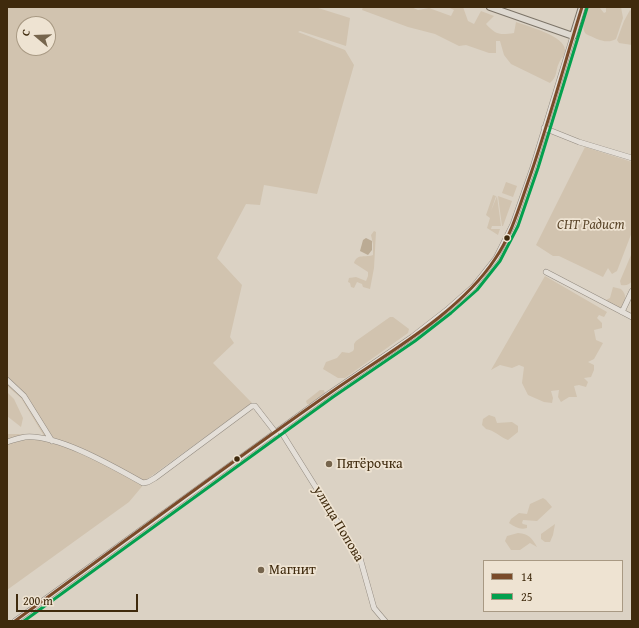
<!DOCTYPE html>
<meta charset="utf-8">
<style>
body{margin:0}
#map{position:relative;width:639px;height:628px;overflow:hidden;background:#dbd2c4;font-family:"Gentium Book Plus",serif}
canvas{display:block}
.frame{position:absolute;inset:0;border:8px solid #3f2a0d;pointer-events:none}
.legend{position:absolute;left:483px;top:560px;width:140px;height:52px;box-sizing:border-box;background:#eee3d2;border:1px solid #a89983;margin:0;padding:5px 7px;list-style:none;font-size:12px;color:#3f2a0d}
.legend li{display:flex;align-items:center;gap:8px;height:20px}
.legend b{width:20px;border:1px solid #a89983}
.north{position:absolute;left:16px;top:16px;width:40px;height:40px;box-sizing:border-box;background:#eee3d2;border:1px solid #a89983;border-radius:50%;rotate:289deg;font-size:11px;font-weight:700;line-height:16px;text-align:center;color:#3f2a0d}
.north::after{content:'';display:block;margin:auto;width:14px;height:18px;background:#76654d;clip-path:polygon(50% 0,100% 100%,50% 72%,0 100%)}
.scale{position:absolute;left:16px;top:594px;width:122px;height:18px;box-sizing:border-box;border:2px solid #3f2a0d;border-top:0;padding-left:5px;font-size:12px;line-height:14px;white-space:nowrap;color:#3f2a0d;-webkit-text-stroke:3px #eee3d2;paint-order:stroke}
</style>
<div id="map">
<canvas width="639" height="628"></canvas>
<div class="frame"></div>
<ul class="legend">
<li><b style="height:5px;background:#7a4b2a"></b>14</li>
<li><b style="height:5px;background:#03a04e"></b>25</li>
</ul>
<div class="north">С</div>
<div class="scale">200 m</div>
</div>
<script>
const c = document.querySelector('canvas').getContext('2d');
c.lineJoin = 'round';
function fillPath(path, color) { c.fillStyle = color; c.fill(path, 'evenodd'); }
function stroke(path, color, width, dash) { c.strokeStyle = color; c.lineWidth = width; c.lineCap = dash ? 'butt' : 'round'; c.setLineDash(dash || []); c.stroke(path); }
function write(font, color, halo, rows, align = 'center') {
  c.font = font + ' "Gentium Book Plus",serif'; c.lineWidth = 3.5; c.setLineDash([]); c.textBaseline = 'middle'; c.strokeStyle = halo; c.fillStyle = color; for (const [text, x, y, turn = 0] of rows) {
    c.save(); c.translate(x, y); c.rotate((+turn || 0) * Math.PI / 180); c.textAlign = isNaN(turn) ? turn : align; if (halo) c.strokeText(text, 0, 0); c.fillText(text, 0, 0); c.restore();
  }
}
fillPath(new Path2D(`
 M7,7H315L350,18L346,46L300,31L298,32L345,50L354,65L317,194L264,185L260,205L246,204L217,258L242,285L230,337L234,343L213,363L252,403L150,477L129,502L7,590V434H18L44,436L21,398L7,386ZM24,24H48V48H24Z
 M363,7H411L418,10L429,8L451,16L454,10L448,7H463L468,21L474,24L481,11L494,16L486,24C496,35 500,35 514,33L516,22C527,26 565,36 565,50C565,56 561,58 559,63C555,71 558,76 550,83L511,64L504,55L500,41H496V53H489L466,45L459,46L435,34L408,27L362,10Z
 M588,7H599L604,13L606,12V7H621L623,18L616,39C606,45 595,38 586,34C580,27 586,15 588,7Z
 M630,10L632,11V45L619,43L617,40L624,21Z
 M585,147L632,162V232L617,271L612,274L608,268L603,277L559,256H553L536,245Z
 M506,182L517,186L513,197L502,193Z
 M493,195L496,196L491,211L497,196L501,226H492L491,229H500L498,235L487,228L490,218L486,215Z
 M498,196L512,201L503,226H502Z
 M374,231L376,232L374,268L370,289L363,287L362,284L357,282L354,288L351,287L350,283L348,282L349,278L356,277L366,281L368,276V272L354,263C357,253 366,258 373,255V244L371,235Z
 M631,255L632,281C629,285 626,286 621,285L620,281Z
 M545,276L607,312L604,317L599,315L597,318L602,323V328L594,330L596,340L603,343L594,359L588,362L594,365V370L591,377L584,378L588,382L586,387L579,385L574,386L577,397H569L561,402L558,397L559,390L551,391L553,398L552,403L544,402L528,395L522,383L524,367L519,365L512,368L500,365L491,370Z
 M613,287L621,289C628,296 625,302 622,310L604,301L610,298Z
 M390,317H393L409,329L408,333L345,378H338L323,369L326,362L337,358L342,352L349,353L353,351L354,349V344L356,341Z
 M320,390H324L325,394L311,404H307L306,401Z
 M7,392L14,399L23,418L21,427L7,416Z
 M489,415L495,417L497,423L512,422L518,426V432L508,440C500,437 494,430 486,429L482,425L483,419Z
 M543,498L546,500L552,507L537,521L523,520L522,523L523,524L527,525V528C520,530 515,527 509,523L511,519L519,513L527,514L530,504Z
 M555,524L553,535L550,542H545L541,539V534Z
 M518,533C529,534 532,538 537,547L530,543L520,550H511L505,541L507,536Z`), '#d1c3af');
fillPath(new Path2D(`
 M366,238L372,241V250L368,255L360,251L363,240Z`), '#bbab94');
const minor = new Path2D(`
 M544,128L579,142L632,158
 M546,272L632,317
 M622,312L632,291
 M7,380L24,396L52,441
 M280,430L360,558L374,608L385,621
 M7,442C13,440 19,438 25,437C58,434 114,467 143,483L148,482L155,478L252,406H255L276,433
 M15,621L330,393L412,337L448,309L473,287L496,258L513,224L533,167L573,36`);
const major = new Path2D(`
 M490,7L573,36L582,7`);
stroke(minor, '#938b80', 6);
stroke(major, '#7c7468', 8);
stroke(minor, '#e4dfd8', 5);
stroke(major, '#ded9d1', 6);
stroke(new Path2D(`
 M15,621C120,545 224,467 330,393C384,355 459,314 495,259C511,236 519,208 528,182C548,125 564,65 582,7`), '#7a4b2a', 3);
stroke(new Path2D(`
 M24,621L333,397L415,341L451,313L477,290L500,261L518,226L538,168L587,8`), '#03a04e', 3);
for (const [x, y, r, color] of [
 [507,238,3.5,"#3f2a0d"],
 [237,459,3.5,"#3f2a0d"],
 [329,464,4,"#76654d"],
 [261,570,4,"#76654d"]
]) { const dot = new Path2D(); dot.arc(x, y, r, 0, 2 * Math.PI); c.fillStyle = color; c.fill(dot); stroke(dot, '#eee3d2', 1.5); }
write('italic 14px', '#5b462a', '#eee3d2', [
 ["СНТ Радист",591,225]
]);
write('14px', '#3f2a0d', '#eee3d2', [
 ["Пятёрочка",337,464],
 ["Магнит",269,570]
], 'left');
write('14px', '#3f2a0d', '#eee3d2', [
 ["улица Попова",338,524,59]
]);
</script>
